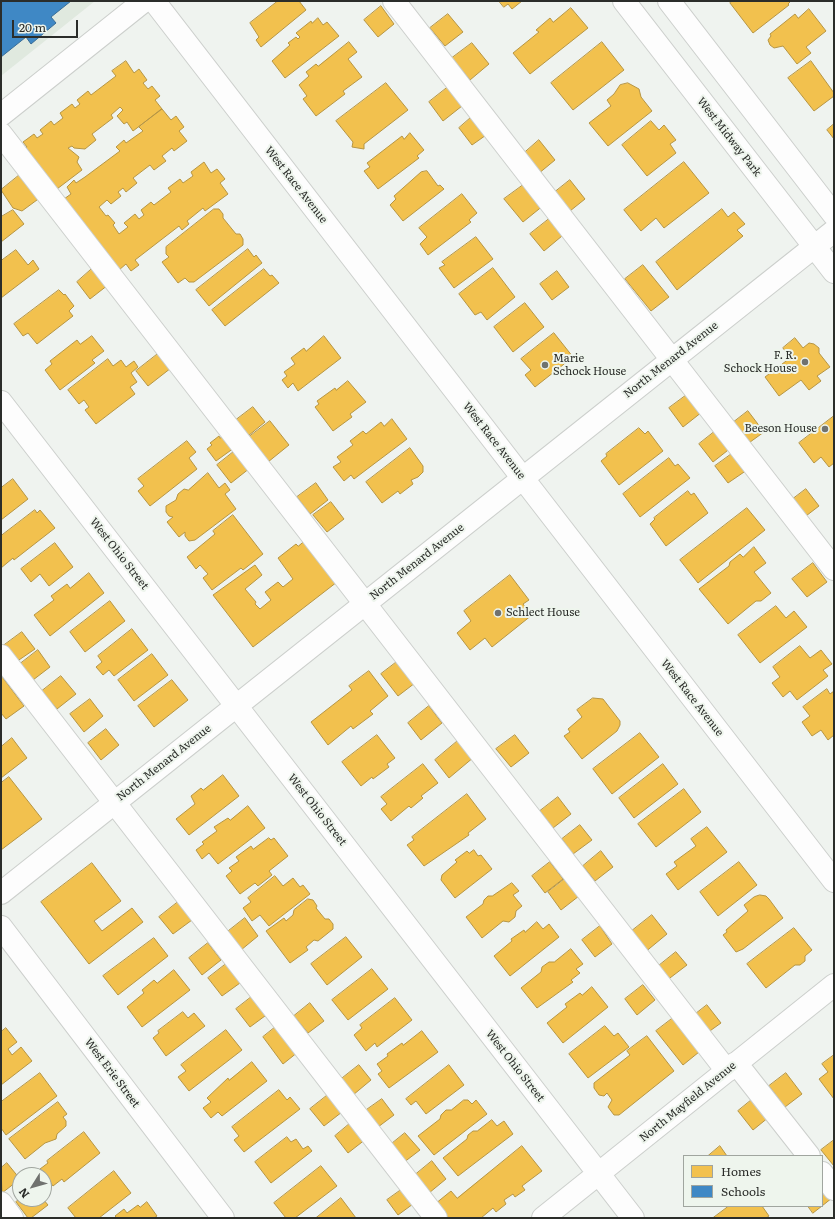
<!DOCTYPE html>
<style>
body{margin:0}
#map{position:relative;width:835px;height:1219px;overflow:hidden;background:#eff3ef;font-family:Literata,serif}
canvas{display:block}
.frame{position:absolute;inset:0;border:2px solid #2b2d2a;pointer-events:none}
.legend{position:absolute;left:683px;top:1155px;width:140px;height:52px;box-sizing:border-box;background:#eef5ed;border:1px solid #a0a59f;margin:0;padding:5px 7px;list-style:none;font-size:12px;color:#2b2d2a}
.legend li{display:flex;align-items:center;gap:8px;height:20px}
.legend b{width:20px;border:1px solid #a0a59f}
.north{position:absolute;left:12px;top:1167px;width:40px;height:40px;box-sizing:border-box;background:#eef5ed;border:1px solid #a0a59f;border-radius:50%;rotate:233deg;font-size:11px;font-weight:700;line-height:16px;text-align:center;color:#2b2d2a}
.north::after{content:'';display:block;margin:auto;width:14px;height:18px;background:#70726f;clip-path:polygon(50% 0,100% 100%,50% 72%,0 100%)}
.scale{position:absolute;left:12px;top:20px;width:66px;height:18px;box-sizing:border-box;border:2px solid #2b2d2a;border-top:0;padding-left:5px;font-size:12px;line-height:14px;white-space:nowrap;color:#2b2d2a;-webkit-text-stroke:3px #eef5ed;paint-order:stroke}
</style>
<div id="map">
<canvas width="835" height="1219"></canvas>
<div class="frame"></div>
<ul class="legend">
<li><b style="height:11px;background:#f2c14e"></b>Homes</li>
<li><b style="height:11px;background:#3f88c5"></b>Schools</li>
</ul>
<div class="north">N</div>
<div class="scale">20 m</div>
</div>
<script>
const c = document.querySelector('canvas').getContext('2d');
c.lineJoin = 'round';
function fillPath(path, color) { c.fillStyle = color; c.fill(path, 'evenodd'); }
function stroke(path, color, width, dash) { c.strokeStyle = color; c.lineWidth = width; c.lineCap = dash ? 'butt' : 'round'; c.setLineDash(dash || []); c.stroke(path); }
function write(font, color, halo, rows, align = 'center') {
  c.font = font + ' Literata,serif'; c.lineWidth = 4; c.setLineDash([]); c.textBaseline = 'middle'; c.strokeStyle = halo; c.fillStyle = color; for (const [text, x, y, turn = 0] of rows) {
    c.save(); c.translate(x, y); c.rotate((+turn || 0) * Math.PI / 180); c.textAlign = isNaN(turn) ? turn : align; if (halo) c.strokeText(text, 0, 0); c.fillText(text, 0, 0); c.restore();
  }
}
fillPath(new Path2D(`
 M1,1H95L1,76Z`), '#e0e9df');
const homes = new Path2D(`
 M278,1H299L306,10L261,47L256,40L259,37L250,23Z
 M499,1H522L512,9L508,4L504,7Z
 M733,1H791L788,4L789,5L753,33L730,3Z
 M381,6L394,24L378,37L364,20Z
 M571,8L588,28L530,74L513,53L539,32L536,30L550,18L553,22Z
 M809,9L826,31L806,47L811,53L797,64L783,46L774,48L770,45L768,40L771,36L770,34L795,14L798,18Z
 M448,14L463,32L445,46L430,28Z
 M318,18L323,25L327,22L339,36L285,78L272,61L290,45L288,43L296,37L298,39L300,37L296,33L311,21L312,23Z
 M349,42L357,52L348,59L362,77L343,91L345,94L316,116L303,99L307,96L299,85L309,76L306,72L316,64L318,66Z
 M602,42L624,70L573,110L551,83Z
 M472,43L489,64L470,80L452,58Z
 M126,61L134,73L139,69L147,80L143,83L148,89L152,86L160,96L155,100L162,109L133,131L127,122L124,124L117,116L123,110L120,107L111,115L113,118L92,134L96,140L85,149L74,148L72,146L68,148L79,157L77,162L82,170L57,189L26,148L27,147L23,142L34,134L37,138L43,134L40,130L51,121L54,125L63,118L60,113L72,104L75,108L80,104L77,100L88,91L91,95L116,76L112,71Z
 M811,61L834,93V96L814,111L788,78Z
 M386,83L408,110L364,144V149L352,147L353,142L336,121Z
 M628,83L639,89L641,97L652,111L608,146L589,123L611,106L607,100L614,94L620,85Z
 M448,87L462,106L443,121L429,102Z
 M162,109L171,120L176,116L184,127L179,131L187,141L174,151L172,148L162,156L166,161L154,170L150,165L133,178L137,183L126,192L123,188L118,192L121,196L111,204L107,200L99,207L106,216L108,215L115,223L113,225L119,234L128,227L124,223L135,214L139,219L144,215L141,210L151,202L154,205L171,192L168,188L180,179L183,183L193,176L191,172L204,162L211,173L217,169L225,179L220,183L228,194L205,211L203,208L187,221L189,224L182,230L179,226L135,260L139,265L131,271L126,264L119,270L64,199L71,194L67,187L74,180L76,183L85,177L120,151L116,147L124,140L126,143L143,131L139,127Z
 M474,115L489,133L472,145L459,128Z
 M651,121L659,130L664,125L676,140L670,144L676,153L647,176L622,145Z
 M834,124V139L827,130Z
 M410,133L424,150L417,156L419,158L378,189L364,171L370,167L367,163L402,136L404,139Z
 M539,140L555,160L538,174L522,155Z
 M684,162L709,193L664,228L656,218L641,231L624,210Z
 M427,171L438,186L440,185L444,189L403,221L390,205L396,199L394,196L421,172Z
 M22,173L41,197L22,211L13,208L1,190Z
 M570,180L585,199L570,211L555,192Z
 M526,183L544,205L523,222L504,199Z
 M462,194L477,213L469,220L471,222L428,255L420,244L427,237L419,228Z
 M214,209H219L223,214V218L236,234H240L243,239V245L194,282H189L185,278L178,283L162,262L169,257L166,254V247Z
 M722,209L728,217L734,212L745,224L737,230L743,236L677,290L656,262Z
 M13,210L24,224L1,242V217Z
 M549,219L562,236L544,251L530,234Z
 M476,237L493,259L454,288L439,268L445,265L442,262Z
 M248,249L254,257L256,255L262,263L209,306L196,290Z
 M16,250L28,265L33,260L39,269L1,298V261Z
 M643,265L669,297L651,311L625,279Z
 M94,267L108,285L90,299L77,282Z
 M493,268L515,297L487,320L481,312L475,315L459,294Z
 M264,269L270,276L272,275L279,283L225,326L212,310Z
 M557,271L569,287L552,300L540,284Z
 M59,290L64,295L65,294L74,306L69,311L73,316L37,344L28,333L23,336L14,324Z
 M525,303L544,327L513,352L494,327Z
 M554,333L573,357L535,387L525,375L531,370L521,359Z
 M92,336L104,351L92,360L95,363L60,390L45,370L52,364L50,361L77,340L80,344Z
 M324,336L341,358L298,391L293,383L288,388L282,380L287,376L284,372L295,364L291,358L304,348L306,351Z
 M795,338L803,348L809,343L814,344L819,348V353L830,367L817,376L821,381L809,390L801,380L779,396L765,377L790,358L783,348Z
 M159,353L171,368L148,386L136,371Z
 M108,359L113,366L121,360L126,367L134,361L138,367L131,373L137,382L130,387L135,394L96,424L85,410L89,407L84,400L79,404L68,390Z
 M348,381L366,402L350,414L352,417L333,431L315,407L319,404L317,401L335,388L336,390Z
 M688,394L702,412L683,427L669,408Z
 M253,407L265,422L248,436L236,420Z
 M748,411L764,432L746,445L730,425Z
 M834,416V463L829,467L821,457L814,463L799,443Z
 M392,419L407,439L354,479L351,475L344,481L333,467L341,462L337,457L353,445L350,441L363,431L366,434L381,422L384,426Z
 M270,421L289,445L268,462L249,437Z
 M639,428L645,434L648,431L663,451L619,485L601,461L607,456L606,454Z
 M718,429L732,447L713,462L699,444Z
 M224,435L234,448L216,461L207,449L212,445L210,443L219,436L220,438Z
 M187,441L196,452L189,458L197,469L150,506L138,491L144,486L138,479Z
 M410,448L423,466V472L418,477L411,480L413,484L400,494L398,491L382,503L366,482Z
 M236,450L250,468L231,483L217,465Z
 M733,453L747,470L728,483L715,466Z
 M669,458L675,466L678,464L690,478L640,517L623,494Z
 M208,473L219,488L225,483L230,490L225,494L236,509L195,540L189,541L185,536V532L179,537L167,522L173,517L169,516L166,512V506L176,500L178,494L184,489L188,490Z
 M13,479L28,499L1,520V488Z
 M316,483L328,500L310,514L297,497Z
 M806,489L819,506L802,519L789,502Z
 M688,491L691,495L694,493L708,513L666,546L650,524L655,519L654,518Z
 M331,502L344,519L327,532L313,515Z
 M747,508L765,530L698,583L680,560Z
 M35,510L37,513L40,510L55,528L14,560L13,558L1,568V536Z
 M233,515L263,554L243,570L241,568L212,590L203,578L208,574L200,565L196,569L187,557L215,534L213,531Z
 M305,541L337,582L253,647L213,595L255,565L262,575L245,589L256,602L255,604L260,609L271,600L265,592L278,582L283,587L293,579L278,558L296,544L298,546Z
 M55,543L73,567L49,586L40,574L31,582L21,569Z
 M754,547L766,563L754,572L771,593L761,601H756L728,624L699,589L729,566L730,562L740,554L743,557Z
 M813,563L827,582L807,597L792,579Z
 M89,573L104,593L50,636L34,615L54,600L51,596L67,584L70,588Z
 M510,575L529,600L523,604L532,615L492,647L485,638L470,650L457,633L471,621L464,611Z
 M110,601L125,621L85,652L70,632Z
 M776,606L786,618L794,611L807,627L760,663L738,635Z
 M132,629L148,650L114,676L109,670L103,675L96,667L102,662L98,656Z
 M22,632L35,649L16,662L3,646Z
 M800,646L810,658L821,650L832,664L823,670L828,676L797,700L790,691L783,697L772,683L780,677L773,667Z
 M38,650L50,667L33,680L20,664Z
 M152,654L168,675L134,701L118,680Z
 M398,661L415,683L398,696L381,674Z
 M369,671L388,696L370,711L373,714L353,729L351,726L328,745L311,722L352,690L349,686Z
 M61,676L76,694L57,709L42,691Z
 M3,678L24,706L6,719L1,713V679Z
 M172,680L188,700L154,727L138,706Z
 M827,689L830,694L834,691V735L828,740L821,730L812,736L802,722L810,716L803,707Z
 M593,698L603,699L620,721V725L617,731L582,759L564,736L570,732L568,729L582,717L577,710Z
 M90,699L103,716L84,732L70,714Z
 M429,706L442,723L421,740L408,723Z
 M106,729L119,745L101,760L88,743Z
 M640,733L659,757L612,794L593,769Z
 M377,735L395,758L387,764L389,767L373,779L372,777L361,786L342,762Z
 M515,735L529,753L511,767L496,749Z
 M12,738L27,758L1,778V747Z
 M460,739L474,757L449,778L435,760Z
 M423,764L438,783L421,796L423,798L411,808L409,806L391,821L381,809L387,804L381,797Z
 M663,764L678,784L634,818L619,798Z
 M223,775L239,796L189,835L176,819L195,804L191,796L201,788L203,790Z
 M9,777L42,819L1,850V783Z
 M684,789L701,812L656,847L638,824Z
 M467,794L486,819L468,833L469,835L424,866L407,845L414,840L412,837Z
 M558,797L571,814L553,828L540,811Z
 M248,806L265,828L218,864L209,853L202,859L196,850L204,844L202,842L217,831L214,827L228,818L230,820Z
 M580,825L592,840L573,854L562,839Z
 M707,827L727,852L678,890L666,874L677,866L674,862L696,846L691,839Z
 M269,838L271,840L274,838L288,856L269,871L272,875L258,886L255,883L240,894L226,876L232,871L229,868L239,861L236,857L251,846L253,849Z
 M474,850L478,856L481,855L492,869L455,898L441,880L442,875L457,862L455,860L467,851L469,853Z
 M601,851L613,867L595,881L583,866Z
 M550,862L563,879L545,893L532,876Z
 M739,862L757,885L718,916L700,892Z
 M92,863L121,901L94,921L102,931L132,908L143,922L89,964L41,902Z
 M275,876L283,886L293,878L300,887L303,885L310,894L269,926L260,915L252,921L243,908L251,902L248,898Z
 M566,878L579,896L561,910L548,892Z
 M512,883L519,891L513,895L522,906L516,911L515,917L509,922L503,921L482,938L466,917L483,904L484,900L488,896H492Z
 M760,895L766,896L769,899L783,918L743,949L736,952L723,935L727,932L726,930L748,911L744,905L754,897Z
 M308,899L313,900L317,906L316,908L325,919H329L333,924V929L318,941L314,940L306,947L308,950L290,963L266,931L284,918L286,921L293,915L294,910Z
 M178,902L192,920L173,934L159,917Z
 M652,915L667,934L644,953L628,934Z
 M245,918L258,936L241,950L226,933Z
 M537,922L543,929L549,924L559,937L510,976L494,956L512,941L511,939L524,930L525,932Z
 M600,926L612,944L595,957L582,940Z
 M794,928L812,950L805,956V961L800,965H795L766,988L747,964Z
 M346,937L362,957L327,985L311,964Z
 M154,938L168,956L118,995L103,976Z
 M208,943L221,960L202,975L189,958Z
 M571,949L583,964L576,969L580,973L571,980L573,982L537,1008L521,988L541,972L542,967L549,962H554Z
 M676,952L687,965L666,981L656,968Z
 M226,964L240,983L222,996L208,978Z
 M372,969L388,989L348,1020L332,1000Z
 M174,970L190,990L142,1027L127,1007L144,993L142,990L154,980L157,983Z
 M643,985L655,1000L637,1015L625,999Z
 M592,987L608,1007L563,1043L547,1023L567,1007L565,1004L580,993L582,995Z
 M254,995L269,1013L250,1027L236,1009Z
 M395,998L412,1020L377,1047L375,1043L366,1051L354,1035L362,1028L360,1025Z
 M310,1003L324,1021L308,1033L294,1016Z
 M707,1005L721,1023L707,1033L693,1016Z
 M183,1012L188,1018L194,1013L205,1026L166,1056L153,1038L159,1033L158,1031Z
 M673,1018L699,1052L683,1065L656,1031Z
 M278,1025L298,1052L283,1064L263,1037Z
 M605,1026L614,1036L618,1033L629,1047L588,1078L569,1054Z
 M6,1028L17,1042L8,1049L12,1055L21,1047L32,1061L1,1085V1032Z
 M226,1030L242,1050L189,1091L178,1077L186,1071L181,1065Z
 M422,1031L438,1052L389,1088L378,1074L382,1071L377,1064L388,1056L387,1054L402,1043L403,1045Z
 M647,1036L674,1071L619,1115H614L608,1107L612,1100L607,1093L604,1096L599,1095L594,1088V1083L630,1055L627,1051Z
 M834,1055V1099L819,1079L828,1072L822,1064Z
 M252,1062L267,1081L222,1116L218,1112L211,1118L203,1108L211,1102L207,1098L228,1078L229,1080Z
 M359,1065L371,1080L353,1095L340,1080Z
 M449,1065L464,1085L426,1114L416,1101L411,1105L406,1099Z
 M40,1073L57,1096L6,1135L1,1128V1102Z
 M786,1073L802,1094L785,1107L769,1086Z
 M279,1090L287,1100L290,1097L300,1109L244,1152L234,1140L239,1136L232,1127Z
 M329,1094L342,1112L324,1126L310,1109Z
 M754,1098L769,1117L753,1130L738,1111Z
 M382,1099L394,1115L378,1127L365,1111Z
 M464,1100H468L472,1104L476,1100L487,1114L434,1155L418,1136L440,1119L441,1115L446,1110H451Z
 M58,1102L67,1114L63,1117L66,1121V1126L57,1134L56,1139L45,1143L25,1159L9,1139Z
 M492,1120L497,1126L504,1121L513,1134L458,1176L443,1158L467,1139L468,1135L473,1131H477Z
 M353,1121L366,1139L348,1153L335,1136Z
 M84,1132L100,1153L64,1182L62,1179L53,1186L40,1169L48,1163L47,1161Z
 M405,1133L420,1150L403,1163L389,1146Z
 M287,1137L291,1142L296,1139L303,1149L308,1146L312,1151L271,1183L255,1162Z
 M834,1140V1166L821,1150Z
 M522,1146L542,1171L522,1186L525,1190L515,1197L513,1194L504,1200L506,1204L496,1212L493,1208L481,1218H446L435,1204L451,1191L457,1198Z
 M720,1146L727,1156H708Z
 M432,1161L446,1179L429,1193L415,1175Z
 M7,1163L20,1179L2,1193L1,1168Z
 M321,1166L337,1186L295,1218H286L274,1203Z
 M114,1171L131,1193L99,1218H76L68,1208Z
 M822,1185L832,1198L822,1206Z
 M401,1190L413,1204L398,1215L387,1200Z
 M341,1198L356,1218H316Z
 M20,1199H43L48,1205L31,1218H28L16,1202Z
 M147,1202L157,1216L154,1218H117L115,1216L124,1209L127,1213L138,1205L140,1207Z
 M729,1206H762L769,1216L766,1218H713Z
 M808,1206H822L813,1213Z`);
fillPath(homes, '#f2c14e');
stroke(homes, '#b69543', 1);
const schools = new Path2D(`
 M1,1H71L51,17L56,23L31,44L26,37L1,57Z`);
fillPath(schools, '#3f88c5');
stroke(schools, '#396d96', 1);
const minor = new Path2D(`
 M154,1L834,881
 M394,1L834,569
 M624,1L834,272
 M669,1L834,215
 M1,115L144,1
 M1,134L727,1071
 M1,402L633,1218
 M1,656L436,1218
 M1,893L834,231
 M1,927L223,1218
 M736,1063L809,1156
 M822,1173L834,1189
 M1,1203L12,1218
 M543,1218L834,985`);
stroke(minor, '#cccfcc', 24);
stroke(minor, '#fdfdfd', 22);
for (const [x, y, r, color] of [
 [805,362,4,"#70726f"],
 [545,365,4,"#70726f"],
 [825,429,4,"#70726f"],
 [498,613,4,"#70726f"]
]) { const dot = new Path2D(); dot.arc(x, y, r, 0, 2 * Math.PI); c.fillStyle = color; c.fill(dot); stroke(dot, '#eef5ed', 1.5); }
write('11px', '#2b2d2a', '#eef5ed', [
 ["West Midway Park",729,137,52],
 ["West Race Avenue",296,185,52],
 ["North Menard Avenue",671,360,-38],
 ["West Race Avenue",494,441,52],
 ["West Ohio Street",119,554,52],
 ["North Menard Avenue",417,562,-38],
 ["West Race Avenue",692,698,52],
 ["North Menard Avenue",164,763,-38],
 ["West Ohio Street",317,810,52],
 ["West Ohio Street",515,1066,52],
 ["West Erie Street",112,1073,53],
 ["North Mayfield Avenue",688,1102,-39]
]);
write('11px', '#2b2d2a', '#eef5ed', [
 ["F. R.",797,356],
 ["Schock House",797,369],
 ["Marie",553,359,"left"],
 ["Schock House",553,372,"left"],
 ["Beeson House",817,429],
 ["Schlect House",506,613,"left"]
], 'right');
</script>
